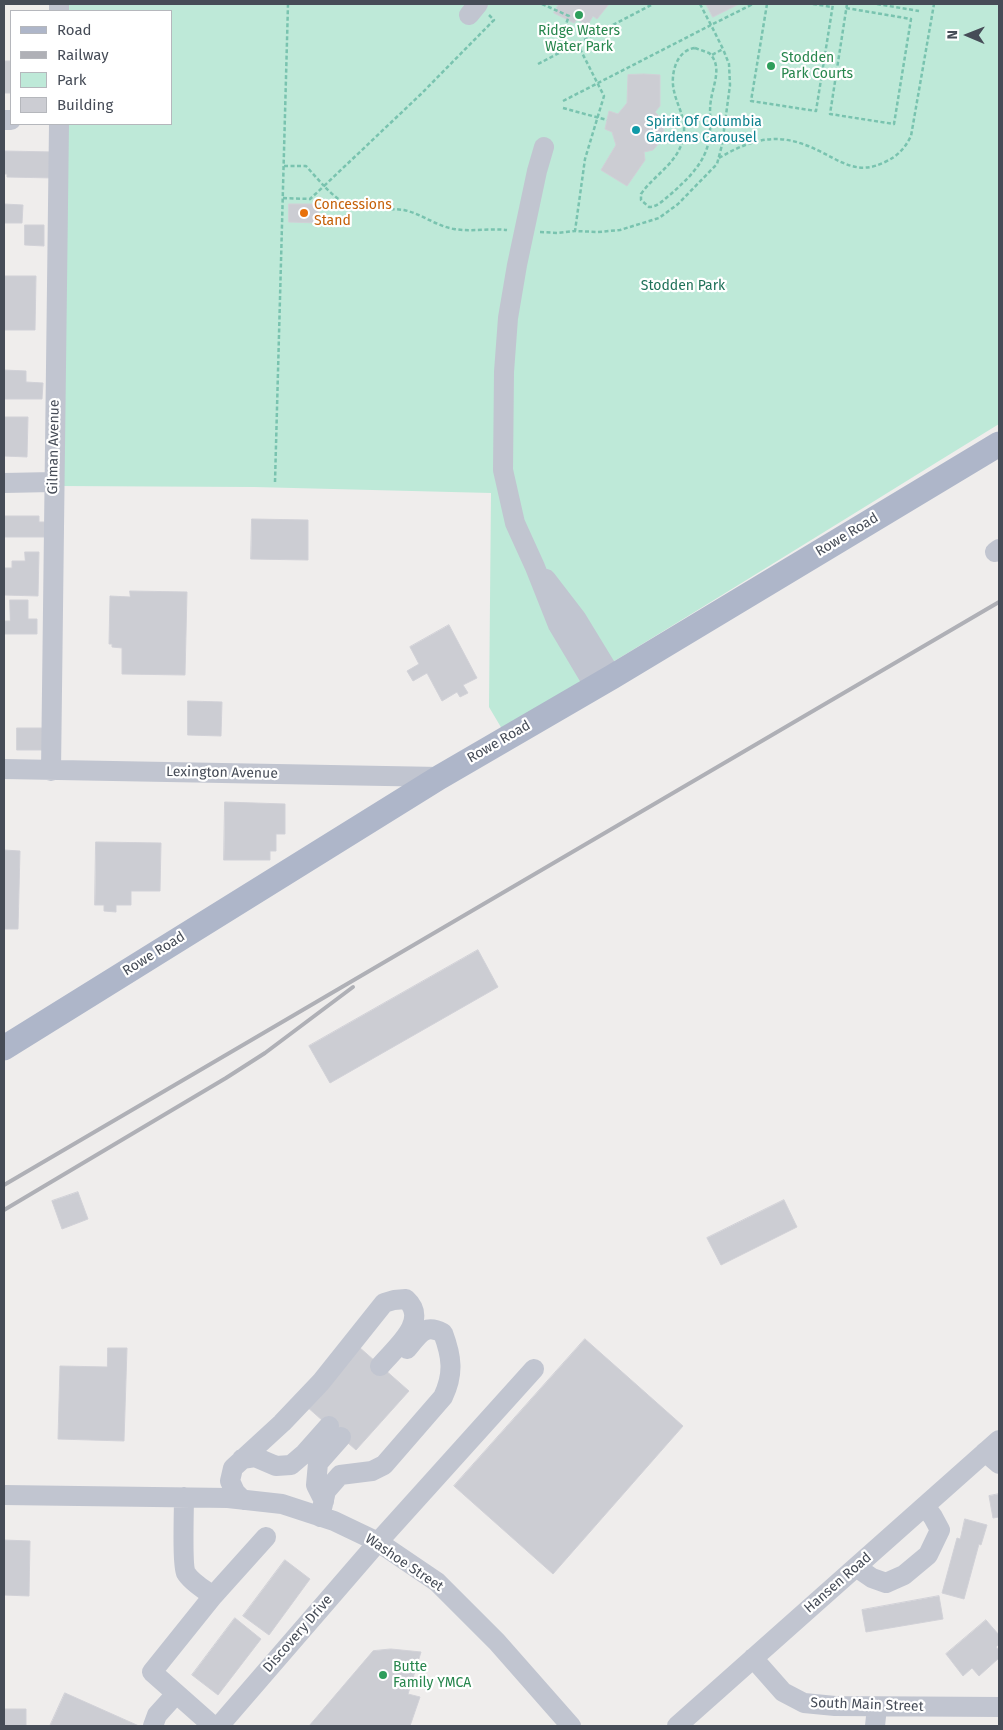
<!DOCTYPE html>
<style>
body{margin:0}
#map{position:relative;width:1003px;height:1730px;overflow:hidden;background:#efedec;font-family:"Fira Sans",sans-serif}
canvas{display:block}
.frame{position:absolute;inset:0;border:5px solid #464c57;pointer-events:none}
.legend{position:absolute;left:10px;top:10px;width:162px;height:115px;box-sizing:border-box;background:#fff;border:1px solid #b5b7bc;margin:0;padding:6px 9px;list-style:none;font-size:15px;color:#464c57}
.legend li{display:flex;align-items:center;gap:10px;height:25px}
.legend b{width:25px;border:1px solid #b5b7bc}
.north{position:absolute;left:943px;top:10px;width:50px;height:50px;-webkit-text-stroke:4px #fff;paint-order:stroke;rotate:271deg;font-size:14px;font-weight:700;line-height:20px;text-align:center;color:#464c57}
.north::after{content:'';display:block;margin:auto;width:18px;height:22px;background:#464c57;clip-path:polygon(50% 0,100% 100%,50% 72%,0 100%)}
</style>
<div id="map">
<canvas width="1003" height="1730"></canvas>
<div class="frame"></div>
<ul class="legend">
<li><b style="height:6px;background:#aeb6c9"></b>Road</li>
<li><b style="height:6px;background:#afb0b6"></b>Railway</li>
<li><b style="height:14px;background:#bee9d8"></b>Park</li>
<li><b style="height:14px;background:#cccdd3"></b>Building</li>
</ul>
<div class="north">N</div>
</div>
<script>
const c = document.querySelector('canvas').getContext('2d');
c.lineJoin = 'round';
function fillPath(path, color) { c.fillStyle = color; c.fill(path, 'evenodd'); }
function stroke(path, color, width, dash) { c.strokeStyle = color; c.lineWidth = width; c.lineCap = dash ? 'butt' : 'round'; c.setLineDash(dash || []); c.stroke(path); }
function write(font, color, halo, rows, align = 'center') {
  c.font = font + ' "Fira Sans",sans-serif'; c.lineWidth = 4.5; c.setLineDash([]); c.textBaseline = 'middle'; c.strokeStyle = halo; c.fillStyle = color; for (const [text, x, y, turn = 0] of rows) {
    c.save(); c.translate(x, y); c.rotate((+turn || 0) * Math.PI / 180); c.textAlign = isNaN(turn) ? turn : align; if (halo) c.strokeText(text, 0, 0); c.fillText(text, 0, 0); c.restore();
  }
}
fillPath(new Path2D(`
 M67,4H999V424C833,526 669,629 502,729L489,707L491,493L254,487L60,486L65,124H171V11H67Z`), '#bee9d8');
const building = new Path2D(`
 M559,4H609L597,19L593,16L587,26L577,19L574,23L554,13Z
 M706,4H739L713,17Z
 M4,61H11V93H4Z
 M644,74L660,75V106L655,112L662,119L664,131L661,141L653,150L644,152L645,160L627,186L601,170L616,145L612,132L605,129L609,111L618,114L627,103L628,75Z
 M4,151L54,152L53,178L7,177V174H4Z
 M4,204L23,205L22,223H4Z
 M289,204H319V223L289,222Z
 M25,225H44V246L25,245Z
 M5,276H36L35,330H4Z
 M4,370L26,371V382L43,383L42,399H4Z
 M4,417H28L27,457L4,456Z
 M4,516H39V522H47V537H4Z
 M252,519L308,520V560L251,559Z
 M25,552H39L38,596L4,595V568H12V561H25Z
 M130,591L187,592L185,675L122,674V648L112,647V644H109L110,596L130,597Z
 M10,600H28V619H37V634H4V621H10Z
 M449,625L477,678L463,685L468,693L460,697L457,692L442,701L427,673L413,681L407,671L419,664L410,647Z
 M188,701L222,702L221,736L188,735Z
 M17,728H46V750H17Z
 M225,802L285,804V834H276V851H270V860H224Z
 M96,842L161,843L160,891H131V905H116V912L104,911V905H95Z
 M4,850L20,851L18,929H4Z
 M478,950L498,987L330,1083L309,1046Z
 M78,1192L88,1219L62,1229L52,1201Z
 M784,1200L797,1227L721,1265L707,1238Z
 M585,1339L683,1426L553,1574L454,1486Z
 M359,1347L409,1391L356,1450L306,1406Z
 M108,1348H127L124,1441L58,1439L60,1366L107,1367Z
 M999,1494V1517L993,1518L989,1496Z
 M965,1519L987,1525L981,1545L979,1544L964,1599L942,1593L957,1538L960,1539Z
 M4,1540L30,1541L29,1596L4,1595Z
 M285,1560L310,1579L269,1635L243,1616Z
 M939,1596L943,1619L866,1632L862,1610Z
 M235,1618L261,1639L218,1695L192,1675Z
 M986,1620L999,1635V1644L996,1647L999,1651V1658L979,1676L972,1668L963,1676L946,1654Z
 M391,1649L421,1652L408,1694L420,1697L410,1726H309L373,1651Z
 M65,1693L139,1726H50Z
 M4,1709H26V1726H4Z`);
fillPath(building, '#cccdd3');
stroke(building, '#d1d1d7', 1);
stroke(new Path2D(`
 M542,4L569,16L558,45L556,55
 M700,4L711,25L751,5V4
 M767,4L751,101L816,111L833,4
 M813,4L832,7
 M877,4L919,11
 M846,8L911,19L894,124L830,114L847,4
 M489,15L494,20L421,94L324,186C329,191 335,197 341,201C359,214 383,207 404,210C422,214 436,226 454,229C472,232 490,228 507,230
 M577,43L604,96L585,159L575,231L598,232L620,230L659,218L678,204L717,164L722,145L730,85L729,64L723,49
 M695,48L709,53C723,66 713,85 711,100C709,110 711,121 710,131C709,159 691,176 671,194C664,199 658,207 649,207L641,200V194C654,175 674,166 682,143C684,137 685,127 683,120C681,110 676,101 674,91C670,75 676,50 695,48Z
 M538,64L653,4
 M563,101L711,25L723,49L712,55
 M563,108L607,120
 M719,158C736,148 755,139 776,139C790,139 805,144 817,150C841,161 857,176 885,162C898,156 905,148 911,136L934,4
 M283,198L310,199L324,186L306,166H284
 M540,232L558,233L575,231
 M275,482L288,4`), '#79c3af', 2.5, [4, 2.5]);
stroke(new Path2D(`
 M59,11V4
 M469,15L478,4
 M4,120H11
 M544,147L537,171L517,265L508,318L504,372L503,470L515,523L535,567L558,625L595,687
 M4,483L53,482
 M995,552L999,549
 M546,579L576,618L612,677
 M4,769L440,777
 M51,771L59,124
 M985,1452L999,1464
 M242,1459L255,1457L276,1466L291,1465L305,1453L329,1426
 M4,1495L228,1498L282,1504L334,1521L378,1542L437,1582L497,1642L571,1726
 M184,1497C184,1510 182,1565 186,1573C191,1582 205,1590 213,1596L266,1537
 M243,1500L235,1492L230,1481L233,1468L282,1423L321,1382L384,1303L394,1300L406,1299C430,1321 395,1348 380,1366
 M324,1501L316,1485L318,1463L341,1437
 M320,1517L326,1491L340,1475L372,1471L384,1465L443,1397C454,1374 452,1357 443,1333C424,1323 419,1335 407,1349
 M856,1567L872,1578L886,1583L904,1575L928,1555L940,1530L933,1517L925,1506
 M753,1658L783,1692L804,1703L835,1706L999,1707
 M153,1726L157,1715L176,1694
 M213,1726L152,1672L213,1596
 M219,1726L378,1542L534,1369
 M677,1726L999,1440
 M875,1726L877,1707`), '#c1c5d0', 20);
stroke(new Path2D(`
 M4,1048L440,777L612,677L999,444`), '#aeb6c9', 25);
stroke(new Path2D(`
 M4,1185L999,602
 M4,1210L226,1078L265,1053L353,987`), '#afb0b6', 4);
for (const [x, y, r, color] of [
 [579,15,5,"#2e9e5b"],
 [771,66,5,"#2e9e5b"],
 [636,130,5,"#0f9aa8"],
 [304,213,5,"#e8710a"],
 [383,1675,5,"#2e9e5b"]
]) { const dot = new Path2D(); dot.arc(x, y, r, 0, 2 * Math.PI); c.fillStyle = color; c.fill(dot); stroke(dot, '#fff', 2); }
write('14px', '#27864d', '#fff', [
 ["Ridge Waters",579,31,"center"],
 ["Water Park",579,47,"center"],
 ["Stodden",781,58],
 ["Park Courts",781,74],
 ["Butte",393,1667],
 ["Family YMCA",393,1683]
], 'left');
write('14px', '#0d838f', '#fff', [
 ["Spirit Of Columbia",646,122],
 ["Gardens Carousel",646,138]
], 'left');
write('14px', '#c56008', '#fff', [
 ["Concessions",314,205],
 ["Stand",314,221]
], 'left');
write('14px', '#1f7159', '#fff', [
 ["Stodden Park",683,286]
]);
write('14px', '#464c57', '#fff', [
 ["Gilman Avenue",54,447,-89],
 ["Rowe Road",847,535,-31],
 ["Rowe Road",499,742,-30],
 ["Lexington Avenue",222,773,1],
 ["Rowe Road",154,954,-32],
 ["Washoe Street",404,1563,34],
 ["Hansen Road",838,1583,-41],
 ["Discovery Drive",298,1634,-49],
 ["South Main Street",867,1705,2]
]);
</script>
